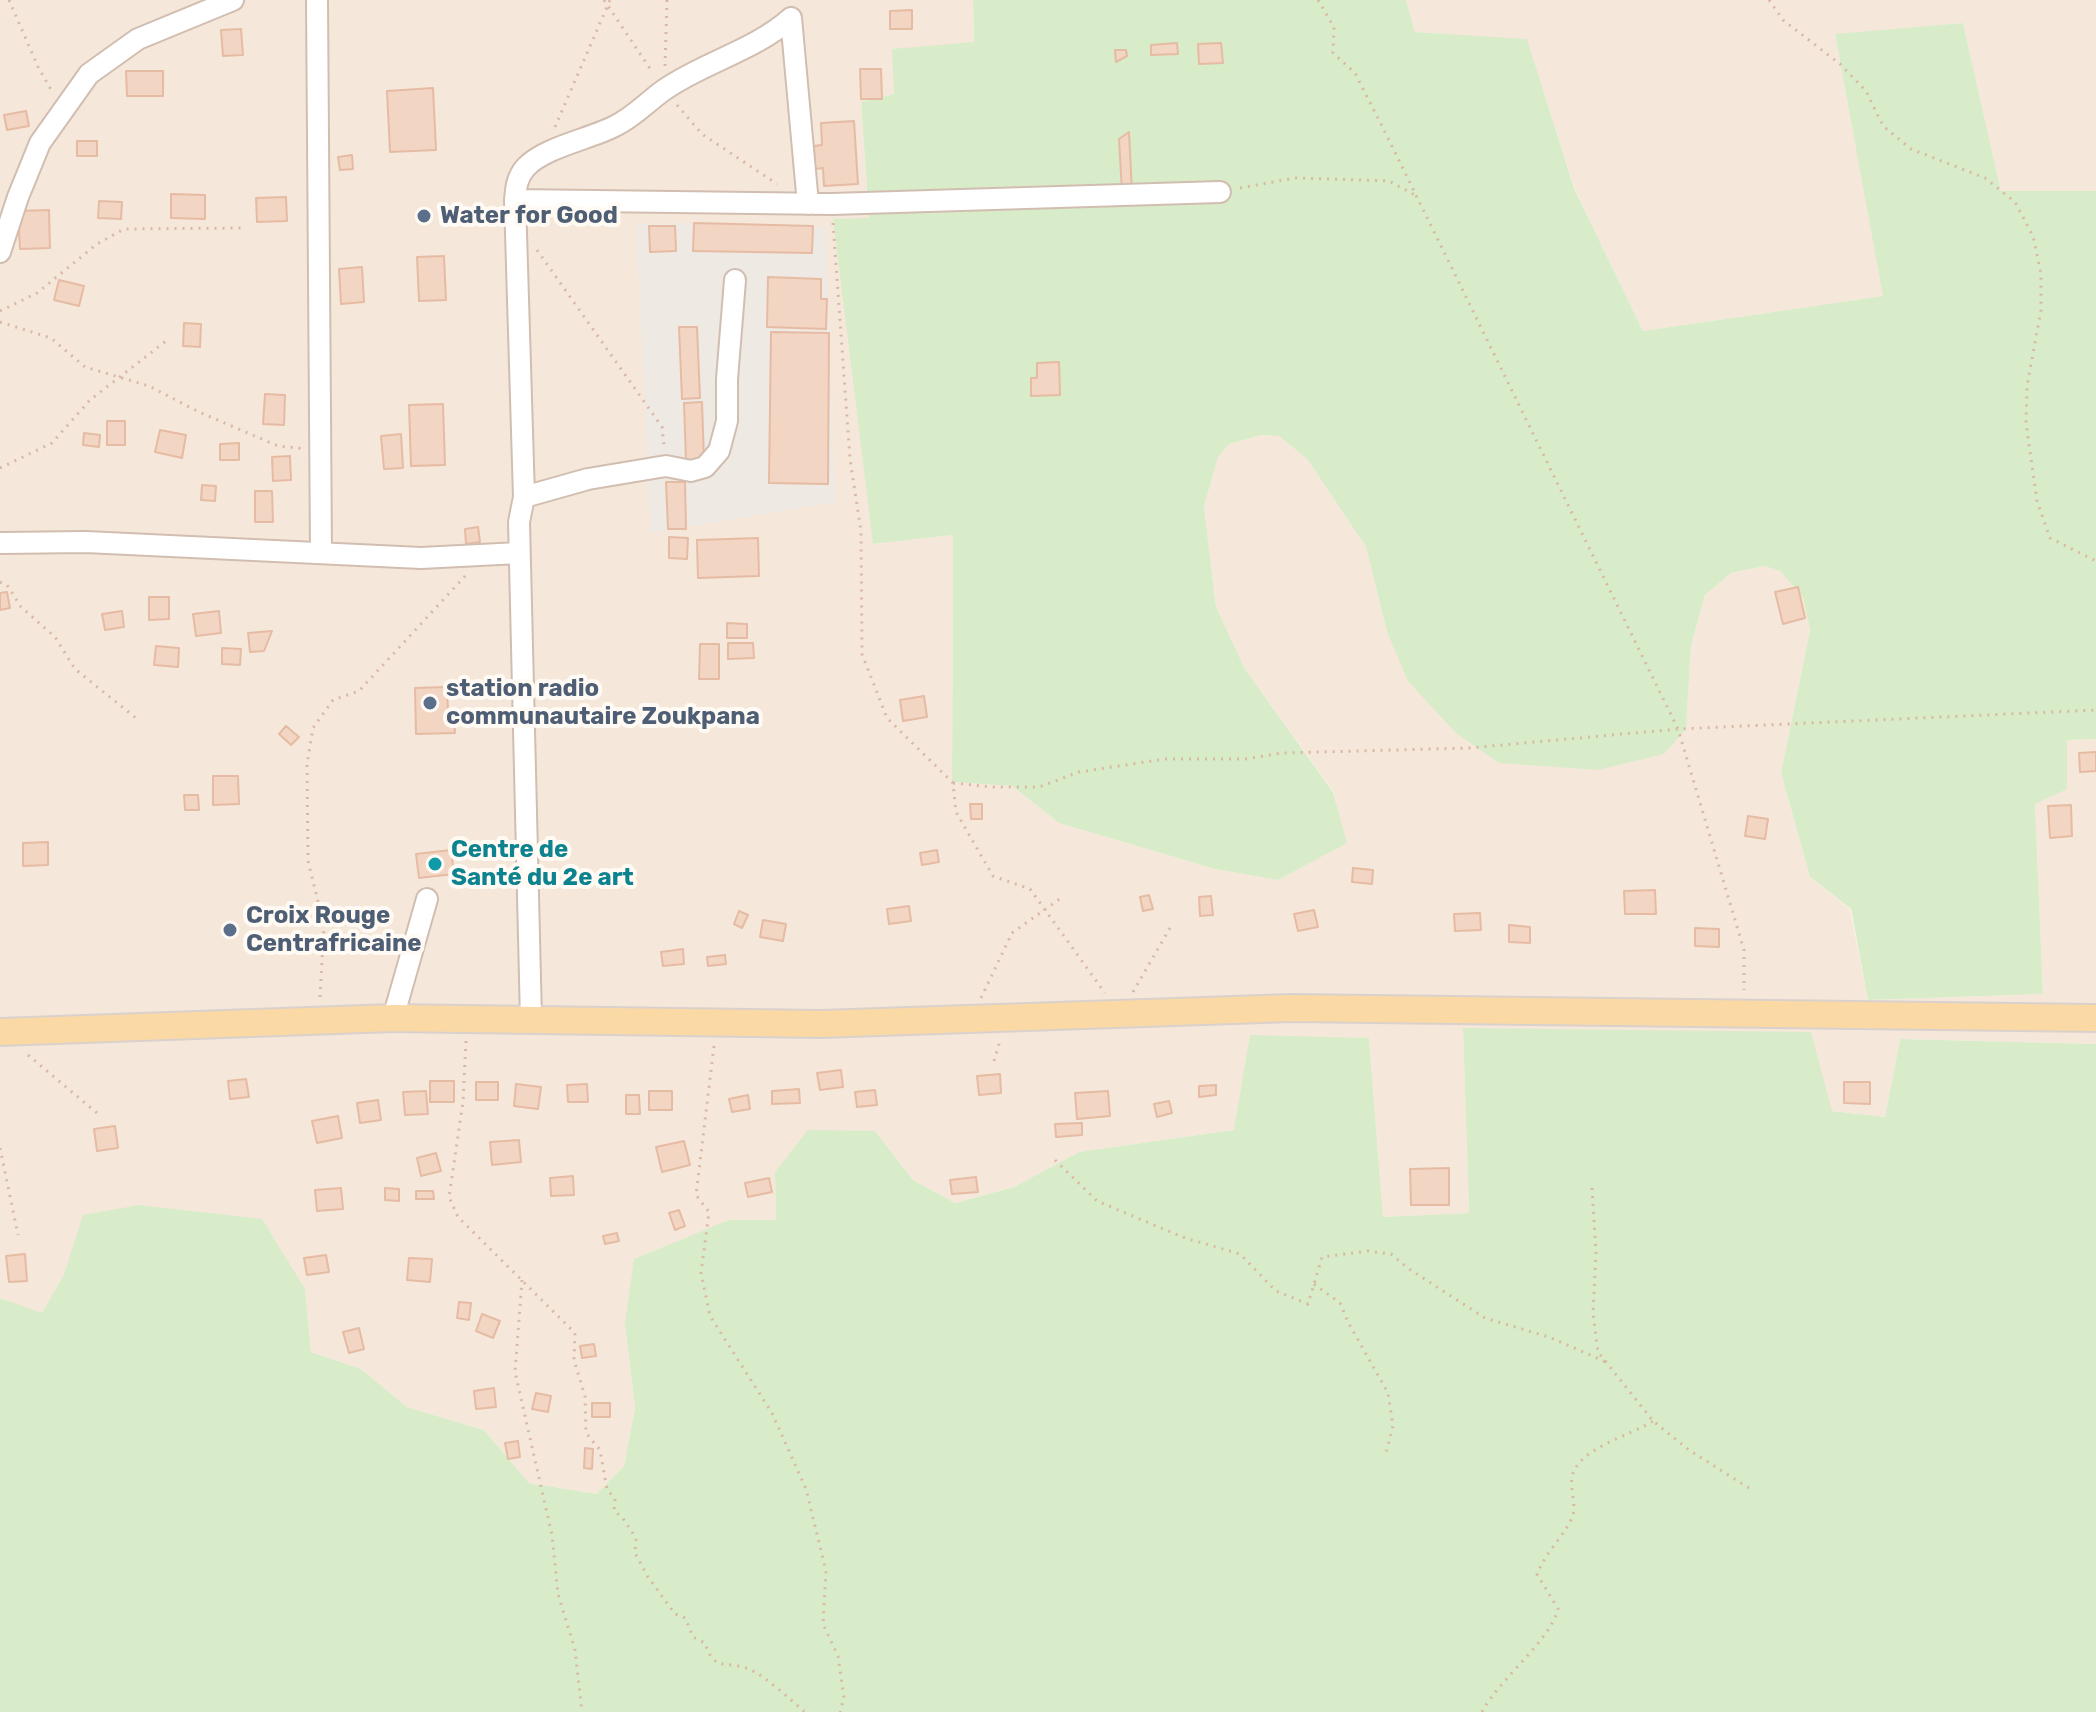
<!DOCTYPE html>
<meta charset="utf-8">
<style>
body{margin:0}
canvas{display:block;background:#fdf6ec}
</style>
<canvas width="2096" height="1712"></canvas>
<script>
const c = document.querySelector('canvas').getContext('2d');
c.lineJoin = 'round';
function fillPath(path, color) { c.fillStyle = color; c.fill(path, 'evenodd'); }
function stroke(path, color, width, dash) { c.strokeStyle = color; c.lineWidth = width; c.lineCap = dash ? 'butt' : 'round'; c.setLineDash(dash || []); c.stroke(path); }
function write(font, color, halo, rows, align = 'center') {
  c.font = font + ' Rubik,sans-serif'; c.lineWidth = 8; c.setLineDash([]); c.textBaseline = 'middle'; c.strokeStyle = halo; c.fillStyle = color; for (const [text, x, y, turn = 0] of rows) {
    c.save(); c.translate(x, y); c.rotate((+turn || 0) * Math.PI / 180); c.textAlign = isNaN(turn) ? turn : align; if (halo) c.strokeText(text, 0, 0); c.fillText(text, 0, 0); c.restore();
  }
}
fillPath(new Path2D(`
 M0,0H973L974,42L894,94L861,102L869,219H833L874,544L953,535L952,782L1012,786L1059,823L1215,869L1278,880L1346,843L1333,791L1245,669L1216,607L1204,507L1218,457L1228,444L1261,435L1279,436L1307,459L1366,547L1387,632L1686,728L1691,646L1705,595L1731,573L1764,566L1780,571L1803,597L1810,630L1781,773L1810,877L1850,909L1868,1000L2043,994L2035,803L2067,740L2096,739V1044L1900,1039L1885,1117L1832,1111L1463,1029L1469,1213L1383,1217L1369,1038L1234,1130L1079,1152L1014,1187L955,1203L913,1180L875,1131L775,1172L776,1220H729L625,1324L635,1408L624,1466L598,1494L529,1483L484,1430L407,1407L361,1369L311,1352L305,1289L84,1215L64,1274L42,1314L0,1298Z
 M1406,0H2096V191H2001L1963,23L1835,35L1884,296L1643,331L1574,187L1527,40L1415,32Z`), '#f5e8da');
fillPath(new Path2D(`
 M694,223L825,227L835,502L651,533L636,224Z`), '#efe9e4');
fillPath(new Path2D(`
 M973,0H1406L1415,32L1527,39L1574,188L1643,331L1883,296L1835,34L1963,23L2001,191H2096V739L2067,740V789L2035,804L2043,994L1868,1000L1851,909L1810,877L1781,773L1810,630L1803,597L1780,571L1764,566L1731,573L1705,595L1691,646L1686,729L1664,754L1598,770L1499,763L1456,733L1408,681L1387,632L1366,547L1307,459L1279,436L1261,435L1229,444L1218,457L1204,507L1216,607L1245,669L1333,792L1347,843L1278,880L1215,869L1059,823L1012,786L952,782L953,535L873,544L833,219L869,218L861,102L894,94L892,49L974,42Z
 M1463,1028L1811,1032L1832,1111L1885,1117L1900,1039L2096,1044V1712H0V1298L42,1313L64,1274L83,1215L139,1205L262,1219L305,1289L311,1352L361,1369L407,1407L484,1430L529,1483L597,1494L624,1466L635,1408L625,1324L634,1259L729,1220H776L775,1172L808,1130L875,1131L913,1180L955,1203L1014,1187L1079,1152L1234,1130L1250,1035L1369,1038L1383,1217L1469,1213Z`), '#d8ecc9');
const building = new Path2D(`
 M912,10V29H890V11Z
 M241,29L243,55L223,56L221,30Z
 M1177,43L1178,54L1151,55V45Z
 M1221,43L1223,63L1199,64L1198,44Z
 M1115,50H1126L1127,56L1116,62Z
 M860,69H881L882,99H861Z
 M126,71H163V96H127Z
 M433,88L436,150L390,152L387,91Z
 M26,111L29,126L7,130L4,115Z
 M854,121L858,184L824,186L823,168L815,169L814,146L822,145L821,123Z
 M1129,132L1132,192H1122L1119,139Z
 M77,141H97V156H77Z
 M352,155L353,169L340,170L338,157Z
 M171,194L205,195V219L171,218Z
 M286,197L287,221L257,222L256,198Z
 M99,201L122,202L121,219L98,218Z
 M49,210L50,248L20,249L18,211Z
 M694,223L813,226L812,253L693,251Z
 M649,226H675L676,251L650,252Z
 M444,256L446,300L419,301L417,257Z
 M362,267L364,302L341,304L339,269Z
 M768,277L821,279V299H827L826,329L767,327Z
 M59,280L84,286L79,306L54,300Z
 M184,323L201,324L200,347L183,346Z
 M679,327H697L700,398L682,399Z
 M771,332L829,333L828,484L769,483Z
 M1059,362L1060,395L1031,396V378H1037V363Z
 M265,394L285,395L284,425L263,424Z
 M702,402L704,461H686L684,403Z
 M443,404L445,465L411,466L409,405Z
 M107,421H125V445H107Z
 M160,430L186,435L182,458L155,452Z
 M84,433L100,435L99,447L83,445Z
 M401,434L403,468L384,469L381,436Z
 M239,443V460H220V444Z
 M290,456L291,480L273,481L272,457Z
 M666,482H685L686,529H668Z
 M202,485L216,486L215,501L201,500Z
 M255,491H272L273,522H255Z
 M478,527L480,542L466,544L465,529Z
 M669,537L688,538L687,559L669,558Z
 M758,538L759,576L698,578L697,540Z
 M1798,587L1805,618L1783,624L1775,592Z
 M7,592L10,608L0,610V593Z
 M149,597H169V619L149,620Z
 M122,611L124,627L105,630L102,614Z
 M219,611L221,633L196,636L193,614Z
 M727,623L747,624V638H727Z
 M272,631L264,651L250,652L248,633Z
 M728,643H753L754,658L728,659Z
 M700,644H719V679H699Z
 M156,646L179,648L178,667L154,665Z
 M222,648L241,649L240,665L222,664Z
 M447,687L448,711H454L455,733L416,734L415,688Z
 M924,696L927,717L903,721L900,700Z
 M286,726L299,737L291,745L279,734Z
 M2096,752V771L2080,772L2079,753Z
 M213,776H238L239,804L213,805Z
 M184,795H198L199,810H185Z
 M970,804H982V819H971Z
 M2071,805L2072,836L2050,838L2048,806Z
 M1748,816L1768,819L1765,839L1745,836Z
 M48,842V865L23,866V843Z
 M451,850L454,874L419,878L416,854Z
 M937,850L939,862L922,865L920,853Z
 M1353,868L1373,870L1372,884L1352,882Z
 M1655,890L1656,914H1625L1624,891Z
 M1149,895L1153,909L1143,911L1140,897Z
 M1211,896L1213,915L1200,916L1199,897Z
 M909,906L911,921L889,924L887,909Z
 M1314,910L1318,927L1298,931L1294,914Z
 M739,911L748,915L742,928L734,924Z
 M1480,913L1481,930L1455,931L1454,914Z
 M763,920L786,924L783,941L760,937Z
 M1509,925L1530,927V943L1509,942Z
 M1695,928L1719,929V947L1695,946Z
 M683,949L684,964L663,966L661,952Z
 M725,955L726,964L708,966L707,957Z
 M841,1070L843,1087L820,1090L817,1073Z
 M1000,1074L1001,1093L979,1095L977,1076Z
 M246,1079L249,1097L230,1099L228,1081Z
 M430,1081H454V1102H430Z
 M476,1082H498V1100H476Z
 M1844,1082H1870V1104L1844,1103Z
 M516,1084L541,1087L538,1109L514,1106Z
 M587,1084L588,1102H568L567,1085Z
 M1216,1085V1095L1199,1097V1086Z
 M799,1089L800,1103L772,1104V1091Z
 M875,1090L877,1105L857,1107L855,1092Z
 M426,1091L428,1114L405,1115L403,1092Z
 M649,1091H672V1110H649Z
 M1108,1091L1110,1116L1077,1119L1075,1093Z
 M626,1095H639L640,1114H626Z
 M748,1095L750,1109L732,1112L729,1099Z
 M378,1100L381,1120L360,1123L357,1103Z
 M1169,1101L1172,1113L1157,1117L1154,1104Z
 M338,1116L342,1138L317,1143L312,1121Z
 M1082,1123V1135L1056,1137L1055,1124Z
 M115,1126L118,1148L97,1151L94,1129Z
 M519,1140L521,1162L492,1165L490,1142Z
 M684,1141L690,1165L662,1172L656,1147Z
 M436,1153L441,1171L421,1176L417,1158Z
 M1449,1168V1205H1411L1410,1169Z
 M573,1176L574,1195L551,1196L550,1178Z
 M976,1177L978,1192L952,1194L950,1180Z
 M769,1178L772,1192L748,1197L745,1183Z
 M341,1188L343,1209L317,1211L315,1190Z
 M385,1188L399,1189V1201L385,1200Z
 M416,1191H433L434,1199H416Z
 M679,1210L685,1226L675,1230L669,1213Z
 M617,1233L619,1241L605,1244L603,1236Z
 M25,1254L27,1281L9,1282L6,1256Z
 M326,1255L329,1272L307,1275L304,1258Z
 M409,1258L432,1259L430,1282L407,1280Z
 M459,1302L471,1303L469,1320L457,1318Z
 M482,1314L500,1321L493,1338L476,1331Z
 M359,1328L364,1349L349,1353L343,1332Z
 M594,1344L596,1356L582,1358L580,1346Z
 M494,1388L496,1407L476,1409L474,1391Z
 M536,1393L551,1396L548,1412L532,1409Z
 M592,1403H610V1417H592Z
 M518,1441L520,1457L508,1459L505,1443Z
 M585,1448L593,1449L592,1469L584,1468Z`);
fillPath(building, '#f3d5c3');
stroke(building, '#e6bba3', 2);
const minor = new Path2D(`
 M317,0L321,552
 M791,18L808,204
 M515,200C516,187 517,177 526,167C545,147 590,139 615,126C634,117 647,102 664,90C704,62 754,51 791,18
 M0,252L18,197L40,143L89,74L138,39L233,0
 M524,497L588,479L666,466L691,471L705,467L719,451L727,421V379L735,280
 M0,543L86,542L421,558L519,553
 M393,1018L427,899
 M531,1020L519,522L524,497L515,200L832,204L1220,192`);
const major = new Path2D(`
 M0,1032L393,1018L821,1024L1292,1008L2096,1018`);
stroke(minor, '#d1beb0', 24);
stroke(major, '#dad1cd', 30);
stroke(new Path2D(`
 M9,0L38,67L53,93
 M604,0L653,73
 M1318,0L1334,27L1333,53L1355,73L1388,138L1678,729L1744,950V990
 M1769,0L1783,20L1840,64L1866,91L1883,126L1911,149L1985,178L2015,202L2033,236L2041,274V310L2027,386L2026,423L2037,501L2050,538L2096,561
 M665,66L667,0
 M677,105L702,134L777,184
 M555,127L610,0
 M1240,188L1295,178L1389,181L1415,195
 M833,223L850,459L861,531L862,654L887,718L953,783L956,812L993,876L1030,889L1105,993
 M537,250L662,427L664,446
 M0,311L37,293L97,244L124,229L243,228
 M0,322L51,338L85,367L149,386L199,412L278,446L299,448L302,451
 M0,468L52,443L90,400L166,341
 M0,582L7,585L21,607L55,637L75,669L136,718
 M953,783L992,787H1039L1079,772L1165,759H1245L1282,753L1469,748L1678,729L2096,710
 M1133,992L1170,928
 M320,997L324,926L308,861L307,764L313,728L333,700L359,691L467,574
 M981,998L1012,933L1061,898
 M466,1041L463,1102L449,1197L458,1217L575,1333L574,1360L585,1396L586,1433L600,1450L607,1489L615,1499L614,1511L622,1517L636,1538L635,1553L648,1577L675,1614L685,1618L693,1637L705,1643C714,1673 727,1660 749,1669C764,1675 792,1701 805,1712
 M714,1046L696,1195L709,1212L701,1273L710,1316L772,1413L806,1489L826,1571L823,1624L838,1656L844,1698L840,1712
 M28,1055L97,1113
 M994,1061L1000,1041
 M0,1148L18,1235
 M1055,1160L1097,1201L1185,1238L1240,1254L1276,1291L1308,1304L1322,1257L1368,1251L1391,1254L1409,1269L1485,1318L1549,1337L1606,1362
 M1592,1188L1596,1252L1593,1314L1598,1352L1653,1421L1689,1450L1752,1490
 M522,1280L515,1372L552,1535L558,1594L575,1650L582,1712
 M1314,1284L1340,1303L1348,1322L1388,1393L1393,1426L1386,1453
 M1482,1712C1500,1678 1550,1641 1558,1609L1537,1574C1545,1553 1568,1531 1573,1515C1576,1503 1570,1489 1572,1477C1578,1448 1630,1436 1653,1421`), '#d9b8a5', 3, [2, 6]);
stroke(minor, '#fff', 20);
stroke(major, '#fbd9a5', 26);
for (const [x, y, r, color] of [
 [424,216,8,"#5c6f8a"],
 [430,703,8,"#5c6f8a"],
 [435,864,8,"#0f9aa8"],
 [230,930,8,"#5c6f8a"]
]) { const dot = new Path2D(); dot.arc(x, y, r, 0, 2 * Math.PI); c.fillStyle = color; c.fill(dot); stroke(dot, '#fffaf3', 3); }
write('bold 24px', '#4e5e75', '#fffaf3', [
 ["Water for Good",440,216],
 ["station radio",446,689],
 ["communautaire Zoukpana",446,717],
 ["Croix Rouge",246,916],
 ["Centrafricaine",246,944]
], 'left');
write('bold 24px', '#0d838f', '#fffaf3', [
 ["Centre de",451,850],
 ["Santé du 2e art",451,878]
], 'left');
</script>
